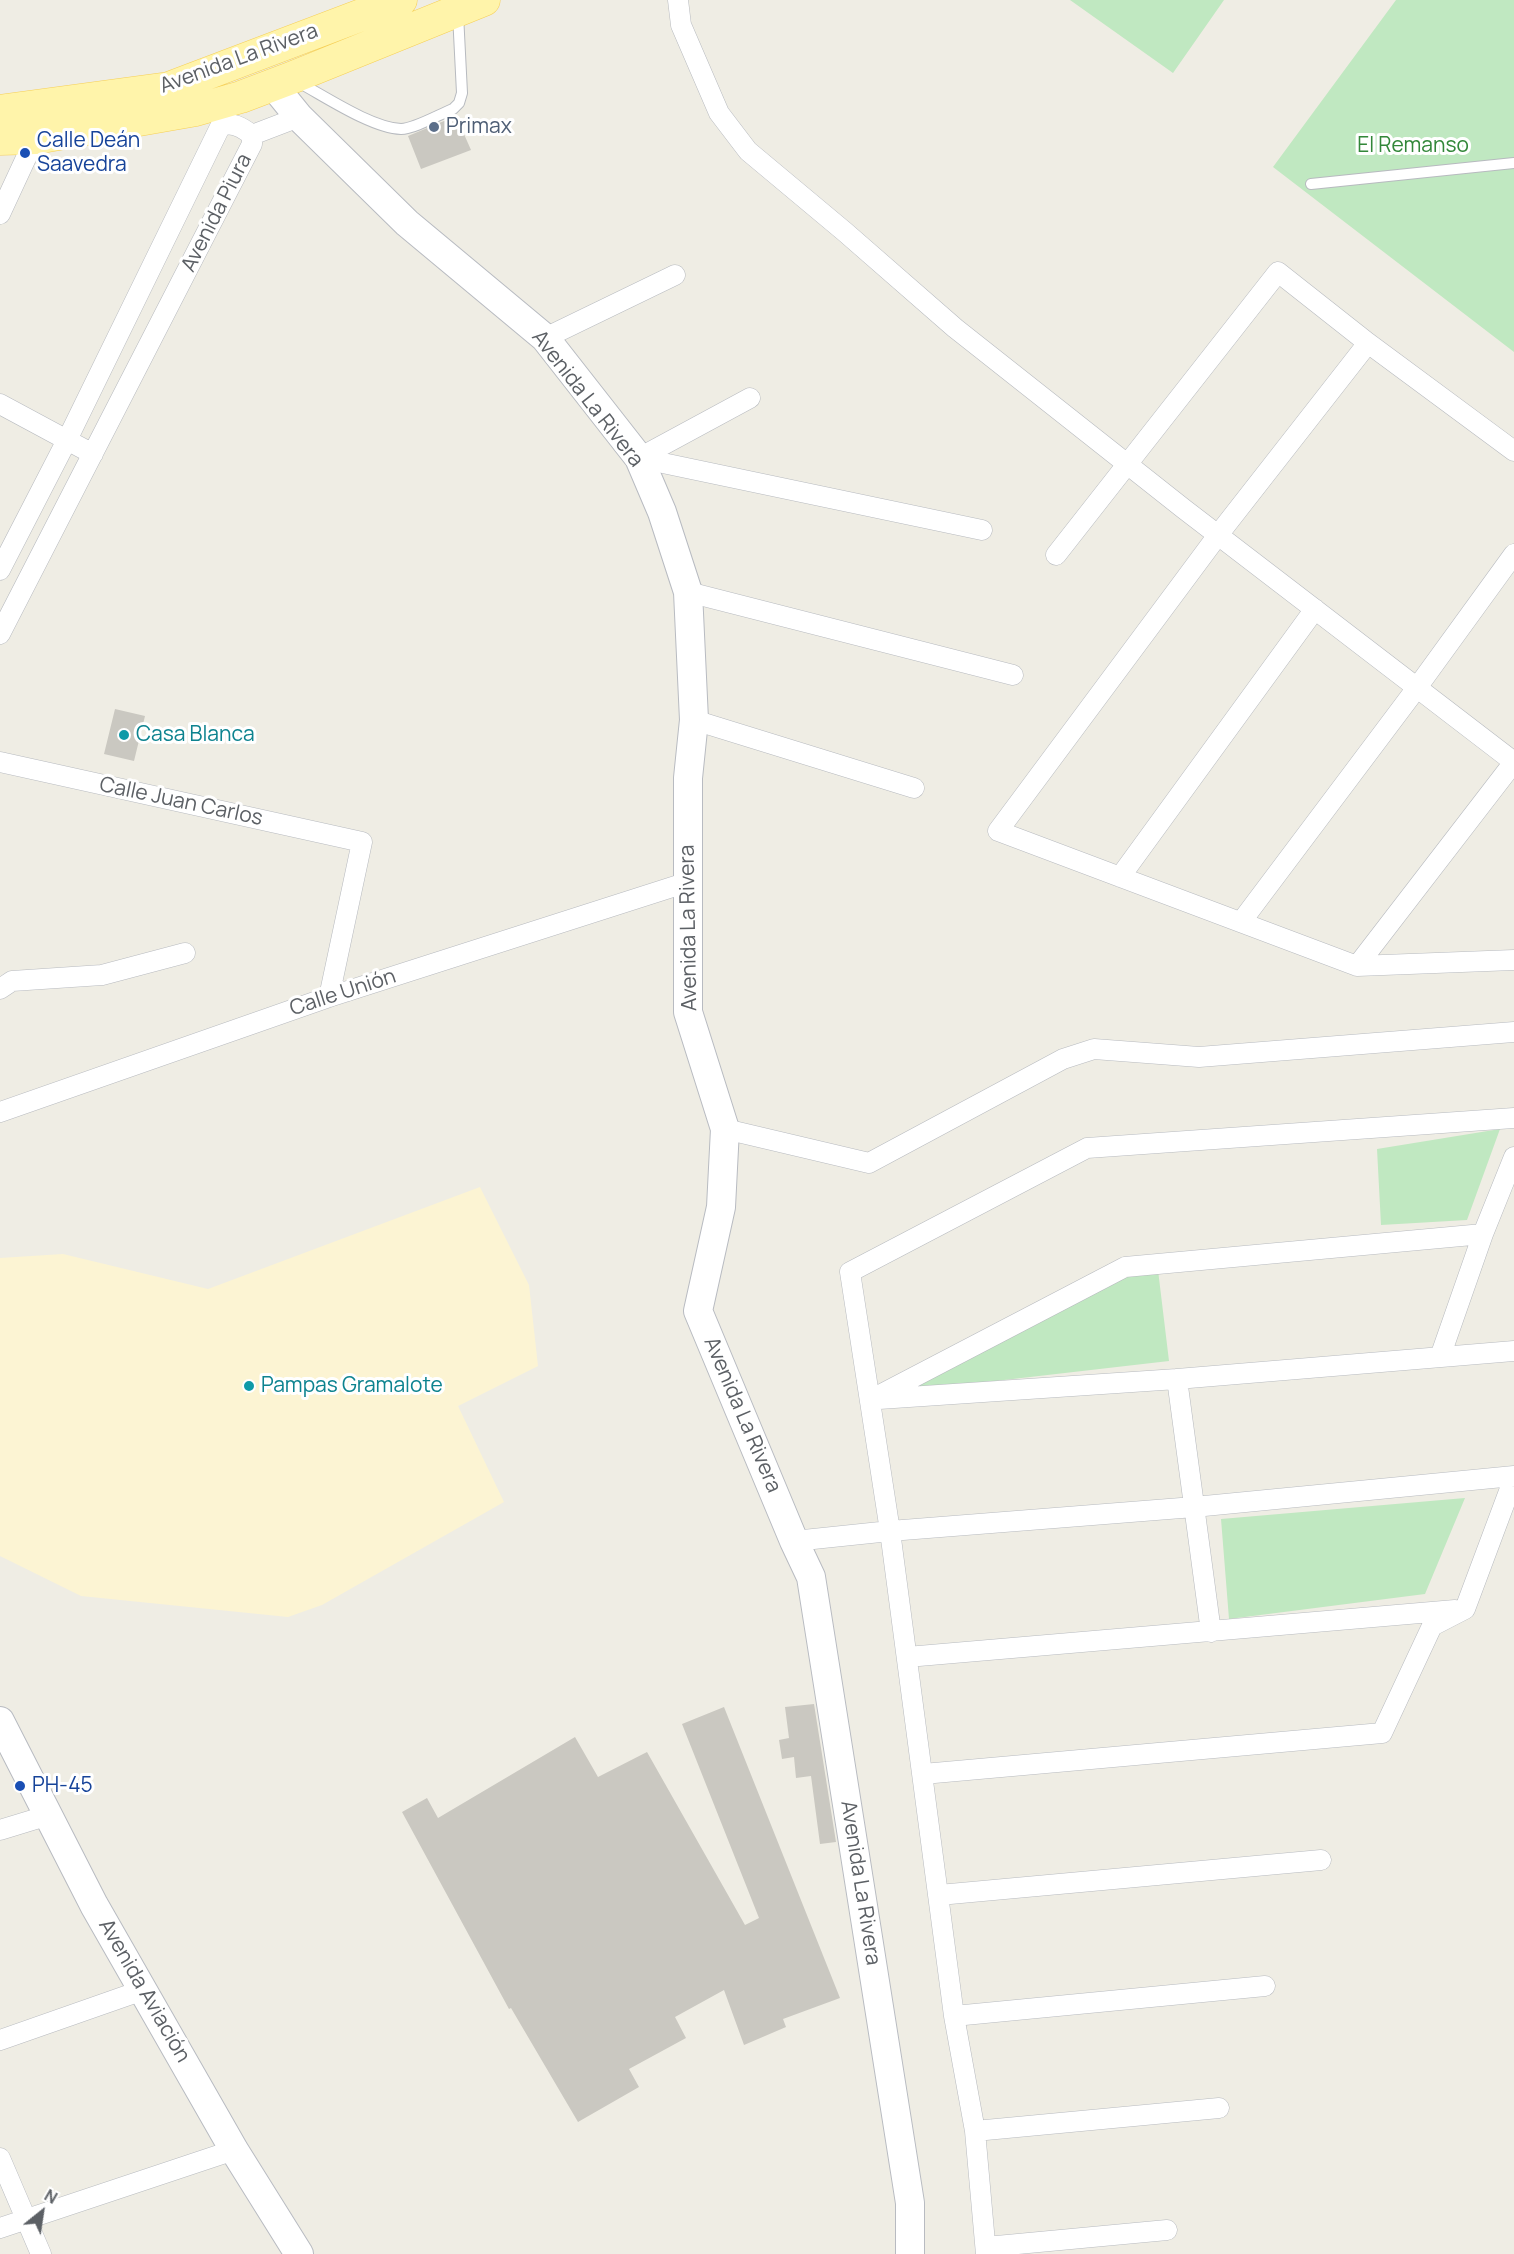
<!DOCTYPE html>
<meta charset="utf-8">
<style>
body{margin:0}
#map{position:relative;width:1514px;height:2254px;overflow:hidden;background:#efede4;font-family:Manrope,sans-serif}
canvas{display:block}
.north{position:absolute;left:12px;top:2182px;width:60px;height:60px;-webkit-text-stroke:4px #fff;paint-order:stroke;rotate:30deg;font-size:16px;font-weight:700;line-height:24px;text-align:center;color:#5c6065}
.north::after{content:'';display:block;margin:auto;width:21px;height:27px;background:#5c6065;clip-path:polygon(50% 0,100% 100%,50% 72%,0 100%)}
</style>
<div id="map">
<canvas width="1514" height="2254"></canvas>
<div class="north">N</div>
</div>
<script>
const c = document.querySelector('canvas').getContext('2d');
c.lineJoin = 'round';
function fillPath(path, color) { c.fillStyle = color; c.fill(path, 'evenodd'); }
function stroke(path, color, width, dash) { c.strokeStyle = color; c.lineWidth = width; c.lineCap = dash ? 'butt' : 'round'; c.setLineDash(dash || []); c.stroke(path); }
function write(font, color, halo, rows, align = 'center') {
  c.font = font + ' Manrope,sans-serif'; c.lineWidth = 6; c.setLineDash([]); c.textBaseline = 'middle'; c.strokeStyle = halo; c.fillStyle = color; for (const [text, x, y, turn = 0] of rows) {
    c.save(); c.translate(x, y); c.rotate((+turn || 0) * Math.PI / 180); c.textAlign = isNaN(turn) ? turn : align; if (halo) c.strokeText(text, 0, 0); c.fillText(text, 0, 0); c.restore();
  }
}
fillPath(new Path2D(`
 M1070,0H1224L1173,73Z
 M1396,0H1514V352L1273,167Z
 M1500,1129L1467,1220L1381,1225L1377,1149Z
 M1158,1270L1169,1361L900,1392L1130,1271Z
 M1465,1498L1425,1594L1229,1619L1221,1519Z`), '#c0e8c1');
fillPath(new Path2D(`
 M480,1187L529,1285L538,1366L458,1406L504,1502L322,1605L288,1617L81,1596L0,1556V1258L63,1254L208,1289Z`), '#fcf4d3');
fillPath(new Path2D(`
 M456,116L471,150L421,169L408,136Z
 M115,709L145,716L134,761L104,754Z
 M814,1704L836,1842L820,1844L811,1776L796,1778L794,1757L782,1759L779,1740L789,1738L785,1707Z
 M724,1707L840,1998L783,2019L786,2027L744,2045L724,1990L675,2017L686,2038L629,2069L639,2087L578,2122L511,2008L509,2009L402,1812L427,1798L438,1818L575,1737L598,1777L647,1752L745,1925L759,1918L682,1724Z`), '#cac8c1');
const lane = new Path2D(`
 M296,81C323,95 371,128 401,129C414,129 440,114 453,109L459,103L462,93L458,14
 M1311,184L1514,163`);
const street = new Path2D(`
 M678,0L681,25L719,113L748,151L845,232L955,328L1184,509L1514,762
 M252,135L299,117
 M0,214L39,130
 M545,338L675,275
 M1368,343L1218,535L998,831L1357,966L1514,960
 M0,404L93,454
 M639,458L982,530
 M639,458L750,398
 M1056,555L1278,272L1368,343L1514,451
 M0,570L67,440L220,127C231,120 243,128 252,135V144L0,634
 M688,592L1013,675
 M694,720L914,788
 M0,762L362,842L329,997
 M1120,877L1315,609
 M1241,922L1416,689L1514,554
 M1357,966L1514,762
 M0,989L12,981L102,975L185,953
 M0,1112L329,997L688,882
 M725,1129L869,1163L1063,1059L1094,1049L1199,1057L1514,1032
 M1440,1357L1483,1234L1514,1157
 M1177,1379L1211,1632
 M879,1399L1177,1379L1514,1351
 M870,1400L1125,1267L1483,1234
 M794,1541L890,1531L1194,1507L1514,1476
 M907,1657L1455,1610
 M923,1774L1382,1733L1432,1626L1465,1609L1514,1478
 M0,1830L49,1815
 M939,1895L1321,1860
 M954,2016L1265,1986
 M0,2040L143,1990
 M975,2131L1219,2108
 M0,2158L41,2254
 M0,2228L234,2150
 M986,2247L1167,2230
 M986,2254L975,2131L954,2016L890,1531L850,1272L1087,1148L1514,1118`);
const secondary = new Path2D(`
 M273,85L299,117L407,223L545,338L639,458L662,512L688,592L694,720L688,778V1012L725,1129L721,1207L698,1311L794,1541L811,1577L910,2203V2254
 M0,1721L94,1905L234,2150L299,2254`);
const primary = new Path2D(`
 M0,111L169,88L401,0
 M0,139L36,138L196,110L241,97L291,78L484,0`);
stroke(lane, '#b7babf', 12);
stroke(street, '#b7babf', 21);
stroke(secondary, '#b8bbc1', 30);
stroke(primary, '#f6cf56', 33);
stroke(lane, '#fff', 10);
stroke(street, '#fff', 20);
stroke(secondary, '#fff', 28);
stroke(primary, '#fff4aa', 32);
for (const [x, y, r, color] of [
 [434,127,6,"#5c6f8a"],
 [25,153,6,"#1a4fb4"],
 [124,735,6,"#0f9aa8"],
 [249,1386,6,"#0f9aa8"],
 [20,1786,6,"#1a4fb4"]
]) { const dot = new Path2D(); dot.arc(x, y, r, 0, 2 * Math.PI); c.fillStyle = color; c.fill(dot); stroke(dot, '#fff', 2); }
write('21px', '#5c6065', '#fff', [
 ["Avenida La Rivera",239,59,-20],
 ["Avenida Piura",217,213,-63],
 ["Avenida La Rivera",587,399,52],
 ["Calle Juan Carlos",181,802,12],
 ["Avenida La Rivera",689,928,-91],
 ["Calle Unión",343,993,-18],
 ["Avenida La Rivera",742,1415,67],
 ["Avenida La Rivera",860,1883,81],
 ["Avenida Aviación",144,1991,60]
]);
write('21px', '#4e5e75', '#fff', [
 ["Primax",446,127]
], 'left');
write('21px', '#164399', '#fff', [
 ["Calle Deán",37,141],
 ["Saavedra",37,165],
 ["PH-45",32,1786]
], 'left');
write('21px', '#328739', '#fff', [
 ["El Remanso",1413,146]
]);
write('21px', '#0d838f', '#fff', [
 ["Casa Blanca",136,735],
 ["Pampas Gramalote",261,1386]
], 'left');
</script>
